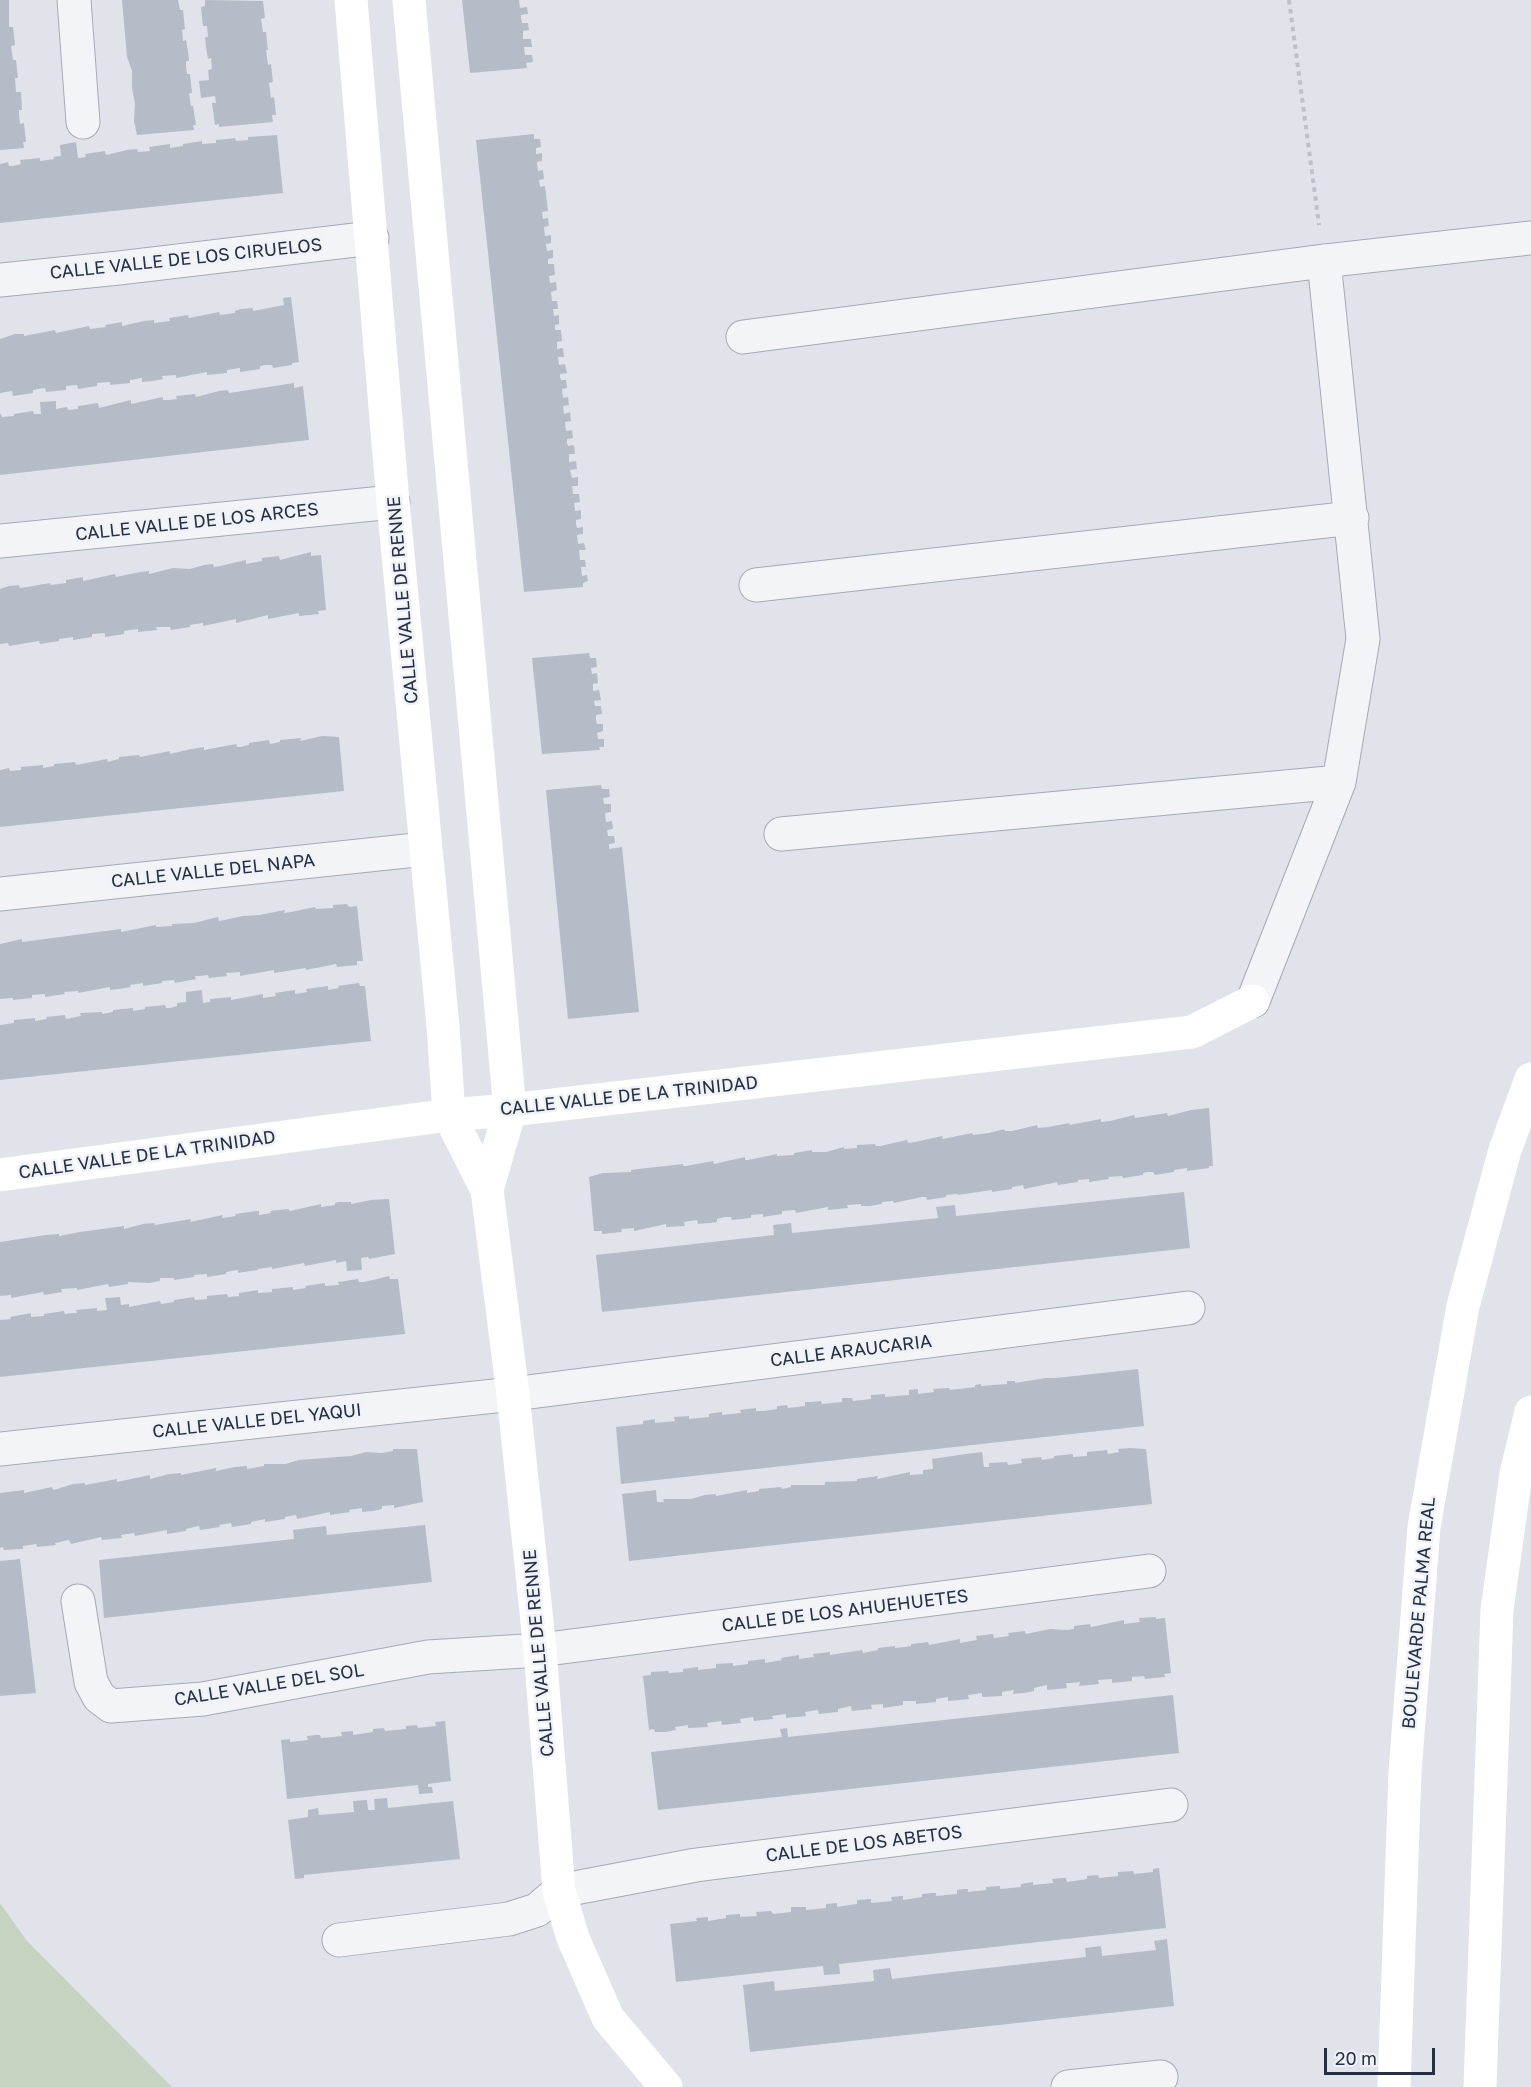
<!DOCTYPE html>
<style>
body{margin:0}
#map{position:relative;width:1531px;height:2087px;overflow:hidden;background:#e0e3ea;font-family:"Golos Text",sans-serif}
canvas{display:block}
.scale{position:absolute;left:1324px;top:2048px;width:111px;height:27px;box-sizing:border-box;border:3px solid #273042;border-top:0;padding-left:8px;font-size:18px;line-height:21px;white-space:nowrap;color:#273042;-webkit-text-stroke:4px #eff2f7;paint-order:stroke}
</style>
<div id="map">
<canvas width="1531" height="2087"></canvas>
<div class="scale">20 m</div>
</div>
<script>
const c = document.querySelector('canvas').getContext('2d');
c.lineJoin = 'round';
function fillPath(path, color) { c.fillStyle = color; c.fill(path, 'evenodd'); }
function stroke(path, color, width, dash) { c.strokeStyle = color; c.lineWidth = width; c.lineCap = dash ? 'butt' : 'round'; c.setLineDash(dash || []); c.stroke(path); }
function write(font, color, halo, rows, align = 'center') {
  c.font = font + ' "Golos Text",sans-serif'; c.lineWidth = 5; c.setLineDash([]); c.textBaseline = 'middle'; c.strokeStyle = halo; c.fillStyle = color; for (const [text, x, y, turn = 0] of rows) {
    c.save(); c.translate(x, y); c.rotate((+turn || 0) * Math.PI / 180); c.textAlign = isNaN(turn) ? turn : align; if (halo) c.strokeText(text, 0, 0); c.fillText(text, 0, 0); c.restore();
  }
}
fillPath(new Path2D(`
 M0,1903L27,1941L172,2087H0Z`), '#c5d4c0');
fillPath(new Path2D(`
 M0,0H9V27H13L15,45L11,46L13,60H16L18,78H15L16,92H21L22,110H19V114L20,124L24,123L26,142H23L24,148L0,150Z
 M122,0H178L180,10H183L185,29L182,30L183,41L186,40L188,51L189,61H186V66L187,74H190L192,93H189L191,106H193L196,125H193L194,130L137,135L134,121L135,104L132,88V71L127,57Z
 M205,0L263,1L265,18L261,19L263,32H266L267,42L268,50H266L268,65L271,64L272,74L273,82L269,83L271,98L274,97L275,105L276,115H272L273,122L219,127V124L215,125L212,103H216L215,96L201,98L199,81L209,80L208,70L212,69L211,58L208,59L206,47L205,37H208L207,26H203L201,7L205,6Z
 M462,0H519L520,8L527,7L528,14L521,15V18L522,23H528L529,30L523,31V39H531L532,47H524L525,55H532L533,62L526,63L527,68L470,73Z
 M534,134V139H540L541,147L536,148V154L542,153V161L537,162L538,171L543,170L544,179L539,180L540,187L545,186L548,211L542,212L543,219L548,218L549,226L544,227L545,236L551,235V243L546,244L547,251L553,250V258L548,259V264H554L555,275L549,276L550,283L556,282L557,290L551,292L552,301H557L558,309H553L554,316L559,315V324L555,325V330H561L562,341L557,342V349L563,348L564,357H558L559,365L565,364L567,373L560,374V377L561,380H566L567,388L562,389L563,398L568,397L569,405L563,406L564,414L570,412L571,421L565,422L566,431L572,430L573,438L567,439V443L568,446L574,445L575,454H569V462L576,461L577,469L570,470L572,478L578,477V486H572L573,494H579L580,502L574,503L575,509V511L581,510V519L576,520V524L577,528L583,527V534L577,535L578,544L584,543L586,550H579L580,560H585L586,567H581L582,576L587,575L588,581L583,583V587L524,592L476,140Z
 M277,135L283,193L0,223V164L8,162L9,166H13L21,164L20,160L40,158V161L54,159L53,157L61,156L60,145L76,142L78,158L86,157L85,154L105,151L106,155L127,150L137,149L138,152L150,151L149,147L170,144V148L183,146V144L202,141V144L216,143V140L227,139L235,138L236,141L248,140V137Z
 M291,297L299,362L292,363V365L273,368L272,365H266L260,366V369L240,372V368L233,369L227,370V373L207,375V372L176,378V375L162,376L163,379L153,381L142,382V378L130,380V383L110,385V382L97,383V386L78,389L77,385L66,386V390L46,392L45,388L38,389L33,390V393L13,396L12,391L0,393V339L15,334H24V336L55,330L56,333L89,326L90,329L106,327L105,325L122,322V326L144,321L154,320V323L170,321L169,318L188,315L189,318L219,312L220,315L235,313V311L241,309L253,308V311L284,305L283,298Z
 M294,383V388L303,386L309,440L0,475V413L2,417L14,416V414L33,411L34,414H41L40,402L56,401V409L67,407L68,410L78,409V406L98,403L99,408L131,400V404L163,397V400H170L177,399L176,396L195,394L196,397L219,391L228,390L229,393Z
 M311,552V556L321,555L326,610L318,611L319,614L299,616V613L268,619V615L236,623V619L203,626V623L190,625V627L171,630L170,627H156L157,630L138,632V629L130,630L124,631V634L105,637V633L92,634V637L73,640V637L59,639V641L40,644L39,641L9,646L8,643L0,644V589L9,586L19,585L20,588L27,587L50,583L51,585L66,583V580L83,577V581L115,574L116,577L140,572L149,571V574L173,568L190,569L204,565L213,564L214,567L220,566L246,560V564L262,561V558L279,556L280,560Z
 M589,653L590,658H596L597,667L591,668L592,674L597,673L598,683L593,684V691L599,690L601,700L594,701L595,706H601L602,714L596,715V720L597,724H603V731L597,733L598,739H604V747H599L600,750L542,754L532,658Z
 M322,736L339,737L344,791L0,827V770L9,768L10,771L21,770V767L43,765V768L54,766V764L75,762L76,765L107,759L108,762L119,759V757L139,755L140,757L170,751V754L191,749L204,747V750L236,744L237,747H240L249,745V743L269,740L270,744L280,742V740L301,738L300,741Z
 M601,785L602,789H609L610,797L603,798L604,804H611V812L605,813L606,822L612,821L613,829L607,830L608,836H614L615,843L609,844V849L622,847L639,1012L568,1019L546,790Z
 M347,904L349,907L357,906L363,961H357V965L337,967L336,964L306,970V968L274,973V970L240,976V972L226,973L227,976L209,978L208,975L200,976H195L196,979L175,983L174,980L162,981V983L143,986V983L130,985L131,987L119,989L110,990V987L78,993V991L64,992L65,994L45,997V994L32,995V998L13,1000V998L0,999V944L22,939V942L121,929V932L156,925V927L172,926V924L194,923L218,917L219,921L243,916L259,915L285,910L284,913L291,912L315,907L316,909L333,908V905Z
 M359,983L360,986H365L371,1041L0,1080V1025L14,1023V1020L35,1018V1021L47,1019L46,1017L65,1015L66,1019L81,1016L80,1013L102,1012V1014L113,1012V1010L133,1008V1011L145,1009V1007L165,1005L166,1008H170L177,1006V1003L186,1002V992L202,990L203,1003L210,1002V999L231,997V1000L263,994V998L276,996L275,993L295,990V994L307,992L306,989L328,986V990L339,988L338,986Z
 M1209,1108L1213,1166H1209V1168L1187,1171V1168L1174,1170V1172L1155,1175L1153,1172H1147L1143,1173V1175L1123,1178L1122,1176L1108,1177L1109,1179L1089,1182V1179L1078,1180V1182L1058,1185L1057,1182L1053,1183L1024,1189L1023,1185L1018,1186L1012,1187V1189L992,1192V1190L958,1195L957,1194L946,1195V1197L927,1200L926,1197H922L894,1203L893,1201L882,1202V1204L870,1206H861V1204L847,1205L848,1208L828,1210V1207L796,1213L795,1210L782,1211V1214L763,1217V1214L751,1215V1218L732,1220L731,1217H725L717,1219V1222L709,1223L698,1224L697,1220L684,1222L685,1226L666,1227V1224L634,1231V1228L621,1229L622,1232L602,1234V1231H594L589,1177L603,1173L631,1172V1170L638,1169L683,1164V1166H686L713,1161L714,1164L745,1157V1160H748L777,1154V1156L794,1155V1153L812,1150V1152H826L844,1147V1149L857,1148V1145L875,1144L876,1146H880L907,1140L908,1143L915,1142L942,1136L943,1139L972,1133L973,1135L989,1133L1004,1129L1005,1131H1012L1037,1125L1038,1128L1048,1127L1070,1123L1069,1125L1101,1119V1122L1110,1121L1134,1115L1135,1118L1167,1113L1168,1116L1191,1110Z
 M1184,1192L1190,1248L602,1312L596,1255L774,1235L773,1225L791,1223L792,1233L938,1218L936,1207L955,1205L956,1216Z
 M389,1199L395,1254L369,1259L368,1257L361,1258L362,1270L347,1271L346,1261L336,1263V1260L305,1266L304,1263L272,1269V1267L258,1269V1270L238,1273V1270L226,1272V1274L207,1277V1274L194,1275V1277L174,1280V1278H160V1281L149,1283L128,1282V1284L109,1287L108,1284L77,1290V1288L61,1289L62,1292L44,1295L43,1292L11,1298V1295L0,1296V1242L46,1235L59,1234V1236L80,1232L124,1226V1229L143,1224L154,1223L155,1225L191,1219L190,1222L223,1215L222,1218L236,1216L235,1214L256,1211H259V1215L271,1213L270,1211L288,1209L290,1211L321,1204V1207L335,1205V1203L338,1202H351V1204L371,1200Z
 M389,1276L390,1279H398L405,1334L0,1377V1320L11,1319L10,1317L31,1313V1317L44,1316V1314L64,1311L65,1314L72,1313H77L76,1310L97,1308V1311L107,1310L105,1298L120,1297L121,1305L129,1304V1307L160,1301L161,1304L174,1302V1300L194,1297L195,1300L207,1299V1296L227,1294L228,1297L239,1296V1293L258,1290V1293L272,1292V1289L293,1287V1290L299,1289L306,1288L305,1286L325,1283V1286L339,1285L338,1282L358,1279L359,1282H364Z
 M1138,1369L1144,1426L621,1484L616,1427L643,1424V1421L655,1419V1423L675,1421L674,1417L689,1416V1419L709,1417V1414L713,1413L722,1412V1415L741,1413L740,1410L747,1409L756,1408V1411H763L777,1409V1406L787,1405L788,1408L805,1406V1402H811L821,1401L822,1404L842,1402V1398H852L853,1401L871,1399V1395L885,1394V1397L909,1395V1390L918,1389V1394L934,1392L933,1389L949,1388L950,1390L975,1387V1385L981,1384V1386L1007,1384V1381H1015V1383L1046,1378H1056Z
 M1129,1448L1146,1449L1152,1504L629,1561L622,1494L656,1490L657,1502H664L663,1499H691L705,1495L716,1494V1496L747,1490V1493L759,1491V1489L781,1487L782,1489L791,1487V1485H825V1482L857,1481V1479L878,1476L877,1479L910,1472V1475L923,1474V1470L933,1469L932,1459L966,1454L982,1452L984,1467H989V1463L1007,1462L1008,1465L1016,1464L1022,1463L1021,1459L1041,1457L1042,1460L1054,1458V1456L1073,1454V1457L1087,1456V1452L1107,1450L1108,1454L1119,1452L1118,1449Z
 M393,1449H417L423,1502L394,1508V1505L382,1506V1509L373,1511L362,1512V1508L349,1510L350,1512L330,1515V1512L297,1519L296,1515L285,1517V1519L265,1522V1519L251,1522V1524L232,1527L231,1523L219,1525L220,1527L200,1530L199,1526L186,1529V1531L167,1534V1530L135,1536L134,1533L121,1535L122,1538L102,1540L101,1537L71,1544L69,1540L55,1543L56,1545L37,1547L36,1544L23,1546V1549L4,1550L3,1547L0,1548V1493L24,1490V1493L52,1487L53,1490L57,1489L73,1484L85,1483V1485L117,1479V1482L150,1475V1479L169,1474L181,1473V1475L216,1468V1471L235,1467L247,1466V1469L264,1466V1464H285L299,1460L351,1456L366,1452L382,1453L393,1451Z
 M425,1525L432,1582L104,1618L99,1560L294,1539L293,1530L308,1528L326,1526L327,1535Z
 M20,1559L36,1693L0,1696V1561Z
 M1156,1617V1619L1165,1618L1171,1673L1164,1674L1165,1677L1145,1679L1144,1676L1132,1677V1681L1112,1683V1679L1098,1680L1099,1684L1079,1686L1080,1682L1072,1683H1066L1067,1688L1047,1690V1685L1034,1688V1691L1024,1693L1013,1694L1014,1690L1007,1691L1002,1692V1696L982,1697V1693L968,1695L969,1699L948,1701V1697L936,1699V1702L916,1704V1701H903V1705L883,1708V1704L871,1705L872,1709L852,1711L851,1706L838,1709V1712L819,1714L818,1710L805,1712L806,1716L786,1718V1714L772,1716L773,1719L762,1720L754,1721L753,1717L740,1719L741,1723L722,1725L721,1721L707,1723L708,1727L688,1728V1725L675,1727L676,1730L666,1732H655L654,1729L649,1730L643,1676L651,1675V1672L668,1671L669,1673L683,1672V1669L698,1667V1670L716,1668V1664L733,1663V1666L740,1665L748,1664V1661L765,1659V1663L782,1660L781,1658L799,1655V1659L806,1658L814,1657L813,1654L830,1652V1655L862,1650L863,1653L878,1650V1648L895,1646V1648L904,1647L911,1646V1644L920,1643L928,1642L929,1645L960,1639V1643L977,1640L976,1636L993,1634L994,1638L1009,1636L1008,1633L1025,1631L1026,1634L1050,1629L1067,1630L1074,1629V1626L1090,1624L1091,1627L1124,1620V1624L1140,1622L1139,1618Z
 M1173,1695L1179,1753L658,1810L651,1752L782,1737L780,1729L787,1728L788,1737Z
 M445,1721L451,1781L428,1784V1787H432L433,1793L419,1794L418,1785L287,1799L281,1740L290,1739V1742L308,1740L307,1736L315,1735H320L321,1738L333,1737L342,1736L341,1732L353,1731V1735L373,1732V1729L384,1728L385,1731L406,1729V1726L417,1725L418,1728L436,1726L435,1722Z
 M387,1798L388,1808L453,1801L460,1859L304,1875V1878L295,1879L288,1820L308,1817V1810L318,1808L319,1815L354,1812L353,1801L367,1800L368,1810H375L374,1799Z
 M1159,1868L1166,1928L839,1964L840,1974L824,1975L823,1966L676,1982L670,1924L697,1921L696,1918L708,1917V1921L726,1918V1915L740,1914V1917L757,1916L756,1912L771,1911L773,1914L791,1912V1907H806V1910L826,1908V1904L837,1903V1907L849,1905L857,1904V1900L871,1899V1903L892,1901L891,1897L900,1896H903V1900L922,1897V1894L931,1893H936V1896L957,1894V1890L963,1889H968V1892L986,1890V1887L1000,1886V1889L1021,1887V1884L1033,1882V1885L1053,1883L1052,1879L1062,1878H1066L1067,1882L1087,1879V1876L1098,1875L1099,1878L1118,1876V1872L1133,1871L1134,1874L1153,1872V1869Z
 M1167,1939L1174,2006L750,2052L743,1985L774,1981L775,1991L874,1981L873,1970L890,1968L892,1979L925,1975L1086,1957L1085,1948L1101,1946L1102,1956L1156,1950L1154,1941Z`), '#b6bcc7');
const street = new Path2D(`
 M74,0L83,122
 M0,280L119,268L372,238
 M743,337L1324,261L1531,238
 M0,541L393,502
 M756,585L1352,518
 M781,834L1339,782
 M0,894L425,849
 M1253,1001L1339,782L1363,639L1324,261
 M0,1449L513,1394L1188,1308
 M78,1601L91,1682L99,1697L111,1706L203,1699L428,1657L540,1650L1149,1571
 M339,1940L509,1919L537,1910L559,1891L696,1865L1171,1805
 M1068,2087L1161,2077`);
stroke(street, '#a5aab4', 35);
stroke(new Path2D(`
 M1289,0L1319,225`), '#bec1c9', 4, [4.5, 4.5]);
stroke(street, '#f3f4f8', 33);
stroke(new Path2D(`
 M351,0L393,502L443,1026L449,1115L487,1190L513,1394L540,1650L559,1891L573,1938L608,2018L666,2087
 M409,0L510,1110L487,1190
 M0,1175L449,1115L510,1110L1192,1032L1253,1001
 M1394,2087L1405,1772L1424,1527L1463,1306L1505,1150L1531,1079
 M1480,2087L1497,1610L1516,1474L1531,1412`), '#fff', 33);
write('18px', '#273042', '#eff2f7', [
 ["CALLE VALLE DE LOS CIRUELOS",186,259,-6],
 ["CALLE VALLE DE LOS ARCES",197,522,-6],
 ["CALLE VALLE DE RENNE",403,600,-95],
 ["CALLE VALLE DEL NAPA",213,871,-6],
 ["CALLE VALLE DE LA TRINIDAD",629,1096,-6],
 ["CALLE VALLE DE LA TRINIDAD",147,1155,-8],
 ["CALLE ARAUCARIA",851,1351,-7],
 ["CALLE VALLE DEL YAQUI",257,1421,-6],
 ["CALLE DE LOS AHUEHUETES",845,1611,-7],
 ["BOULEVARDE PALMA REAL",1419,1613,-85],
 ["CALLE VALLE DE RENNE",539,1653,-95],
 ["CALLE VALLE DEL SOL",269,1685,-9],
 ["CALLE DE LOS ABETOS",864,1844,-7]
]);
</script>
